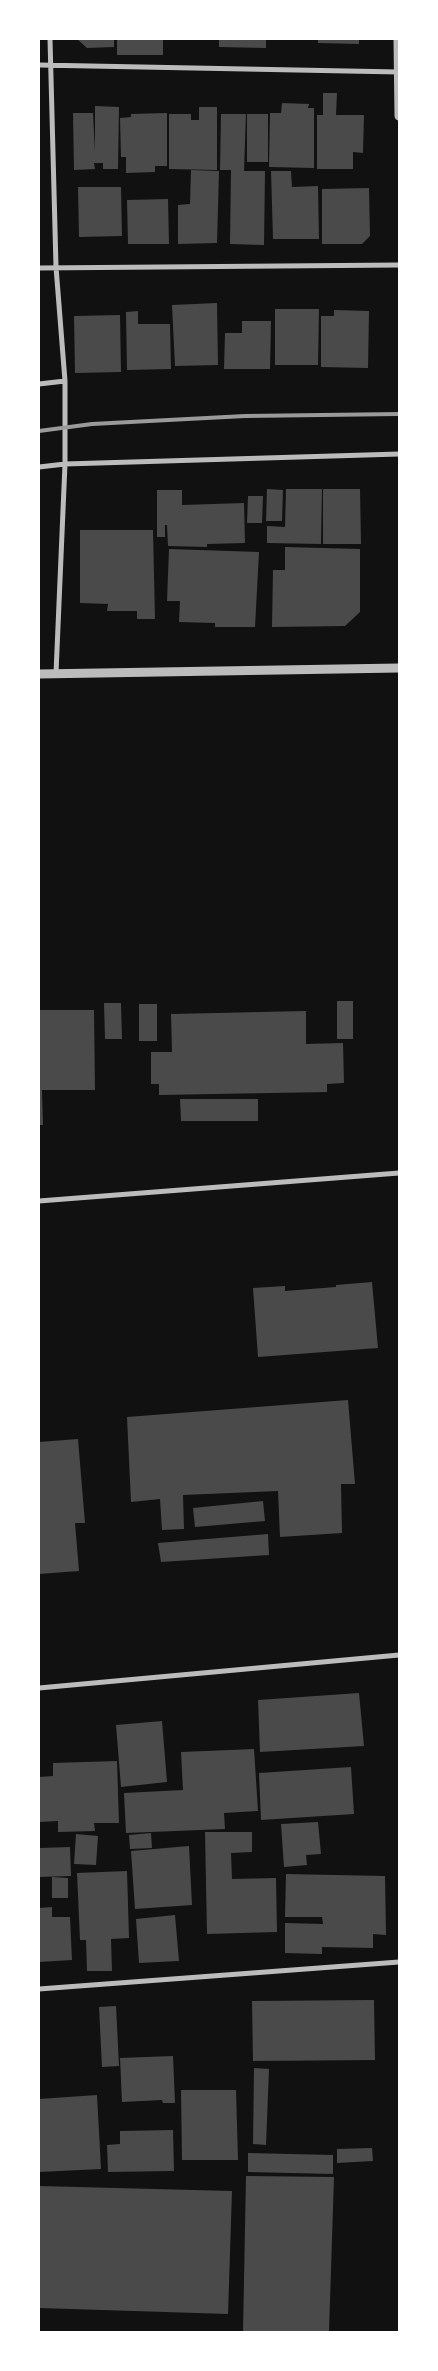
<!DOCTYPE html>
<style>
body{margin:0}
#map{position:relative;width:438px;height:2371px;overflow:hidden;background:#111;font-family:Commissioner,sans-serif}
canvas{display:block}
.frame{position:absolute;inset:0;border:40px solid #fff;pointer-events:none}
</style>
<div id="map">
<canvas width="438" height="2371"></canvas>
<div class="frame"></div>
</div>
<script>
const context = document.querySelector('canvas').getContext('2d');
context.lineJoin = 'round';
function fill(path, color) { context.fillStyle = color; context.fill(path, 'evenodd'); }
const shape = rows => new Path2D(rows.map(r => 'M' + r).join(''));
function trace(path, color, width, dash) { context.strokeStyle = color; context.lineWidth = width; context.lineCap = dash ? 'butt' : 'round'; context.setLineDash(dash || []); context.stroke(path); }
fill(shape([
 [77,39,114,39,114,47,87,48],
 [117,39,163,39,163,55,117,55],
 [219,39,266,39,266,48,219,47],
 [318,39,359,39,359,44,318,43],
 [323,93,337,93,336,115,364,115,363,153,353,152,353,169,317,169,317,115,323,115],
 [282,103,309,104,308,108,314,108,314,168,269,167,270,113,281,113],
 [95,106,119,107,118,169,103,169,103,163,94,163,95,169,74,170,73,113,93,113,95,152],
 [199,107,217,107,217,170,169,169,169,114,191,114,191,120,199,120],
 [167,113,167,166,155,166,155,172,126,173,126,157,121,157,120,118,131,117,131,114],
 [221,114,246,114,244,171,265,171,264,245,230,244,231,170,220,170],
 [247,114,268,114,268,162,247,162],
 [191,170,219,171,217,243,178,244,178,205,190,204],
 [271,171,291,171,292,187,318,186,319,239,273,239],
 [78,187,121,187,122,236,79,237],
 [369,188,370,236,362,244,322,244,322,189],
 [168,199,169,244,128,244,127,200],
 [217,303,218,365,175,366,172,305],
 [275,309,319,309,318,365,275,365],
 [334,310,369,311,368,368,321,367,321,316,334,316],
 [138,311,138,324,170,324,171,369,127,370,126,312],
 [120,315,121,372,75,373,74,316],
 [242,321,271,321,270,369,224,369,225,333,242,333],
 [267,489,283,490,282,521,266,521],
 [286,489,322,489,321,544,267,543,267,526,285,527],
 [323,489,360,489,361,544,323,544],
 [157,490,182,490,182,505,244,503,245,543,207,544,207,547,168,546,167,525,165,525,165,537,157,537],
 [248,496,263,496,262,523,247,523],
 [80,530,153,530,155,619,137,619,137,611,107,611,108,604,80,603],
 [285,547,360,549,360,612,345,626,272,627,273,570,285,570],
 [169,549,259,552,255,627,215,627,215,623,179,622,180,601,167,601],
 [337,1001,353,1001,353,1039,337,1039],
 [104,1003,121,1003,122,1039,105,1039],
 [139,1004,157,1004,157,1041,139,1041],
 [39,1010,94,1010,95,1090,42,1090,43,1125,39,1125],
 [306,1011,306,1044,343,1043,344,1083,327,1084,327,1092,159,1095,159,1084,151,1084,151,1052,172,1052,171,1014],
 [180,1099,258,1099,258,1121,181,1121],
 [372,1282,378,1348,258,1357,253,1288,285,1286,285,1291,336,1287,336,1285],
 [348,1400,355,1484,341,1484,342,1533,280,1537,278,1491,183,1495,184,1529,162,1530,160,1499,131,1502,127,1417],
 [78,1439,85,1523,75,1523,79,1571,39,1574,39,1442],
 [263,1501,265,1521,195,1527,193,1508],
 [268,1534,269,1555,161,1562,158,1543],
 [359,1693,364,1746,260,1752,258,1700],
 [162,1721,167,1782,121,1787,116,1725],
 [254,1749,258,1811,224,1813,225,1829,126,1833,124,1793,183,1790,181,1752],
 [117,1761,119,1823,94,1823,95,1831,58,1832,58,1821,39,1822,39,1777,53,1776,53,1763],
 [351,1767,354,1814,261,1820,259,1773],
 [318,1822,321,1854,306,1855,307,1865,284,1867,281,1824],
 [205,1832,252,1832,252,1852,231,1853,232,1879,276,1878,277,1932,207,1934],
 [151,1833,152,1848,130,1849,129,1835],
 [76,1834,98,1836,96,1865,74,1864],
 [189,1846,192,1905,135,1909,131,1851],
 [70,1847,71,1876,39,1877,39,1848],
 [127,1871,129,1938,111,1939,112,1971,87,1971,86,1940,80,1940,77,1873],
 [286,1874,385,1876,386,1935,373,1934,373,1948,322,1947,322,1954,285,1953,285,1923,323,1924,322,1917,285,1917],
 [52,1877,68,1878,68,1898,52,1898],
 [52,1907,52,1917,70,1917,72,1960,39,1962,39,1908],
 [175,1915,179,1961,139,1963,136,1919],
 [374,2000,375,2060,253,2061,252,2001],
 [116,2006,119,2066,102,2067,99,2007],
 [173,2056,175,2103,163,2103,162,2100,122,2102,120,2058],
 [254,2068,269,2069,266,2145,253,2144],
 [181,2090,236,2090,238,2160,182,2160],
 [97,2095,101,2169,39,2172,39,2099],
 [173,2130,174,2171,108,2172,107,2145,120,2144,120,2131],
 [372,2148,373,2161,337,2163,337,2149],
 [248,2153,333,2155,333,2174,248,2172],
 [246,2176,334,2177,329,2332,243,2332],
 [39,2186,232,2191,228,2314,39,2308]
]), '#4a4a4a');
trace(shape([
 [50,39,56,267,65,381,65,464,56,673],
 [39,65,399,72],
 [39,268,399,265],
 [39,384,65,381],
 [39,467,65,464,399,454],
 [39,1201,399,1173],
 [39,1688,399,1655],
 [39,1989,399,1962]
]), '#bcbcbc', 5);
trace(shape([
 [398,39,399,116],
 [39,674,399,668]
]), '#bcbcbc', 9);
trace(shape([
 [39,431,92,424,245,416,399,414]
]), '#9a9a9a', 4);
</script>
